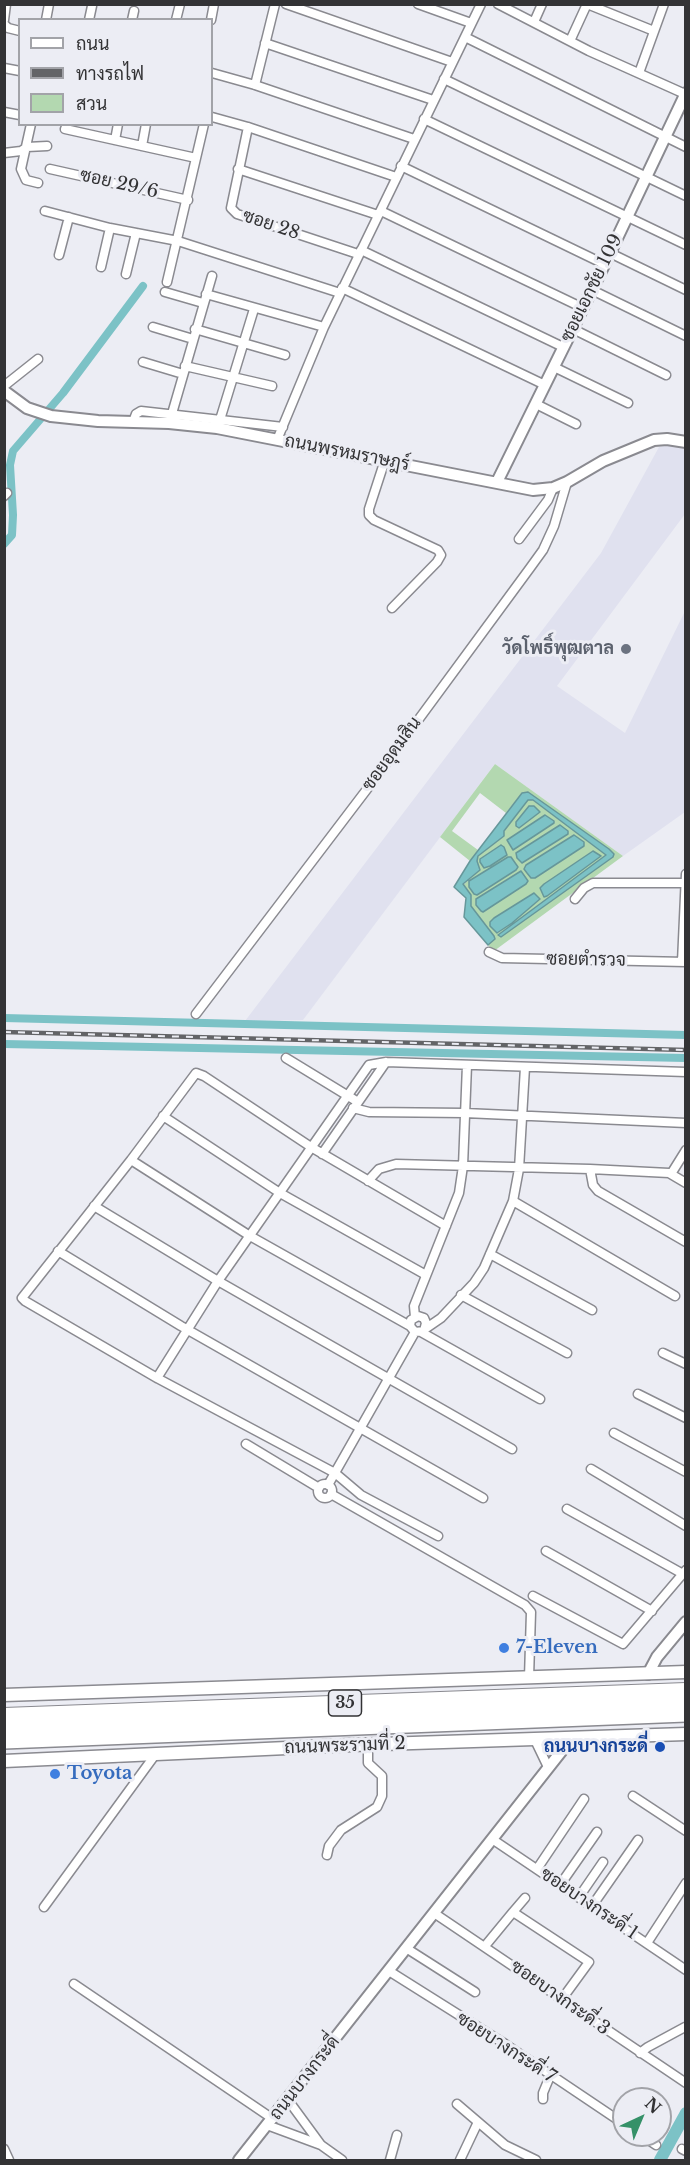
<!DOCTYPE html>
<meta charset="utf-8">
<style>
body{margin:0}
#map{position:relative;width:690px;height:2165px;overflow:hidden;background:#ecedf4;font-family:"Libre Baskerville",Sarabun,serif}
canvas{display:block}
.frame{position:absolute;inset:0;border:6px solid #333335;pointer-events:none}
.legend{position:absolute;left:18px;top:18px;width:195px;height:108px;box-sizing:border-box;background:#ecedf4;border:2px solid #a2a3a8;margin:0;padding:8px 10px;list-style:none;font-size:18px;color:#333335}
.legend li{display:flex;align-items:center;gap:12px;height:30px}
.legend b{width:30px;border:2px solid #a2a3a8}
.north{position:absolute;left:612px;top:2087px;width:60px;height:60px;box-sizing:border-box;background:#ecedf4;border:2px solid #a2a3a8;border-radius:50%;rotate:44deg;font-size:16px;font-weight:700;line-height:24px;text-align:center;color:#333335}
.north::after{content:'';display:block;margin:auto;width:21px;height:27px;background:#359168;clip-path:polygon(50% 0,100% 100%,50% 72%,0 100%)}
</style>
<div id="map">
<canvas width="690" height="2165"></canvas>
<div class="frame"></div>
<ul class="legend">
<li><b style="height:8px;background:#fff"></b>ถนน</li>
<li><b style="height:8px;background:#636467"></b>ทางรถไฟ</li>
<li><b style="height:16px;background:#b3d8b0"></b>สวน</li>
</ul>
<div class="north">N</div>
</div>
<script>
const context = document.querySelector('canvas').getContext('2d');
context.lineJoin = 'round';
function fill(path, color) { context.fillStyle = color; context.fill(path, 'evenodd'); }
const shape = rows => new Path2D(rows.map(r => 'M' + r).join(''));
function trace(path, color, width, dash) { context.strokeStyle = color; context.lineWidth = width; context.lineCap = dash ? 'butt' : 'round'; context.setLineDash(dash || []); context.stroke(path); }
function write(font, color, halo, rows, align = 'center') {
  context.font = font + ' "Libre Baskerville",Sarabun,serif'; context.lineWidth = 6; context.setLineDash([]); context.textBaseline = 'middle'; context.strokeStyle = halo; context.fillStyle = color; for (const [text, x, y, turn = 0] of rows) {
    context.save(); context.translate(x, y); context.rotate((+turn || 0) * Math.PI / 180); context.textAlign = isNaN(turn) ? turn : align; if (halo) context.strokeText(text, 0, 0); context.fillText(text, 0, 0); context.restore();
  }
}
fill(shape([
 [670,445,685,449,685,514,557,686,625,733,685,611,685,812,623,856,495,764,303,1020,245,1021,601,553,659,447]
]), '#e0e1ef');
fill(shape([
 [495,764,623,856,494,951,488,945,494,939,494,936,471,906,471,895,463,885,480,870,477,861,478,856,504,836,504,831,528,799,533,800,606,855,501,937,613,857,613,854,522,793,506,813,480,793,452,831,478,850,470,861,440,837],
 [533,893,538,901,498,933,490,922]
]), '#b3d8b0');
const water = shape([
 [528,792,609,849,614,854,613,857,501,937,498,935,606,855,533,800,528,800,504,831,504,836,478,856,477,861,480,870,463,884,471,895,471,906,494,936,495,939,488,945,464,917,466,898,454,887,470,861,522,793,528,792],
 [529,806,534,806,540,812,519,828,516,826,516,822,529,806],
 [545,815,554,821,554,823,513,850,507,840,545,815],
 [560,825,568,831,568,834,522,863,517,858,516,853,560,825],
 [574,835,584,842,584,846,535,878,531,878,527,873,524,869,526,865,574,835],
 [501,845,504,847,507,855,490,866,484,868,480,862,480,859,501,845],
 [593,851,601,856,547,896,544,897,540,888,544,884,593,851],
 [508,857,511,857,518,867,516,870,477,895,474,894,469,887,469,881,508,857],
 [521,871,528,881,526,884,483,912,481,911,476,905,476,899,521,871],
 [534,893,540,899,512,923,497,933,490,926,490,922,494,918,534,893]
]);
fill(water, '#7cc2c6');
trace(water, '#66979a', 1.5);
trace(shape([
 [4,544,12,535,13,515,10,465,13,451,63,393,143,286],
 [4,1018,686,1035],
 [4,1044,686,1058]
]), '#7cc2c6', 8);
trace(shape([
 [660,2160,686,2113]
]), '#7cc2c6', 12);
const minor = shape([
 [286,4,452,62],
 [418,4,471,23],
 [498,4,589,51,685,94],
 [587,4,654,31],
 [4,20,6,4],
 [46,20,49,4],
 [89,20,92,6],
 [132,20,134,11],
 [176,20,180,4],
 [211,20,214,4],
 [534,22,542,4],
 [4,24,8,28,20,31],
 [465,37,686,147],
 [570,41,587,4],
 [265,43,433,100],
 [4,68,20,71],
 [212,73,255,85,414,139],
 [639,73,664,4],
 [444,79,686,196],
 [255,85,275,4],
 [4,112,20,115],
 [212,117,248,127,396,177],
 [424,119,686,245],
 [31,124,21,169,26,180,38,183],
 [248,127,231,208,237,214,358,254],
 [65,129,196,158],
 [115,140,118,124],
 [142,146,146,124],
 [4,153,21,151,27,147,47,146],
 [401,166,604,264],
 [50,169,188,200],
 [238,169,378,215],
 [45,211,110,228,178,241,340,293],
 [381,211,583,308],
 [361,250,563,347],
 [610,253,686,290],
 [59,255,69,217],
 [101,267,110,228],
 [126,274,136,233],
 [167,282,204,124],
 [342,288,545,385],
 [592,290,686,336],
 [165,292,203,303],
 [206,294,324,327],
 [153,327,193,339],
 [195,329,285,355],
 [573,329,666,375],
 [143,362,183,374],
 [185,366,272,386],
 [554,367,628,403],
 [4,386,38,359],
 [536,404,576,424],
 [171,417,212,276],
 [133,422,136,414,141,411,283,427],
 [219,423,254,309],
 [277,440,324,327,481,4],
 [385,460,369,509,369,515,374,520,438,550,441,555,437,562,392,608],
 [4,496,7,493],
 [519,539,548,500,553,488],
 [575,899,584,888,593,883,685,883],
 [489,952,502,958,686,962],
 [682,962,686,874],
 [196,1014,377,776,530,568,543,550,554,526,567,482],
 [286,1058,358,1102],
 [353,1108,369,1112,465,1113,686,1123],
 [163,1116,280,1193,426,1275],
 [322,1154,386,1062],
 [131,1160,250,1236,410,1326,415,1332,424,1331,426,1323,424,1318,418,1316,411,1320,410,1326],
 [590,1169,669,1173,686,1183],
 [671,1174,686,1150],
 [368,1181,379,1169,396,1164,590,1169,593,1185,598,1191,686,1242],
 [513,1201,675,1296],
 [94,1206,218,1281,512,1449],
 [58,1251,181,1326,483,1498],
 [490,1254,592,1310],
 [461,1295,567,1353],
 [415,1317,414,1306,459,1193,463,1166,467,1065],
 [425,1329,441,1318,474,1283,484,1268,513,1201,519,1169,525,1067],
 [421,1332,540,1399],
 [663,1353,686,1364],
 [157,1378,218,1281,369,1065,386,1062,686,1072],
 [638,1394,686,1418],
 [614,1433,686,1472],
 [246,1444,319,1488],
 [591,1469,686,1526],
 '318 1491a7 7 0 1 1 14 0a7 7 0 1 1-14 0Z',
 [328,1485,415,1332],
 [331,1494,525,1605,531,1612,529,1678],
 [567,1509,683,1574],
 [438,1536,361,1495,335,1473,157,1378,25,1301,22,1298,131,1160,196,1073,204,1076,311,1147,446,1226],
 [546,1551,652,1611],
 [533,1596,623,1644,686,1570],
 [535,1740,548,1767],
 [633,1796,686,1831],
 [492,1839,686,1970],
 [327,1855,329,1846,341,1830,377,1807,382,1796,382,1776,368,1763,368,1745],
 [537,1869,584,1799],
 [560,1885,597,1832],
 [579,1897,603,1862],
 [592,1906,638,1840],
 [44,1907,155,1755],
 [513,1912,525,1898],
 [434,1913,686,2083],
 [647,1943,686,1883],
 [485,1946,513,1912,589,1962,562,1999],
 [406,1948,475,1992],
 [389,1971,505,2044,624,2124],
 [74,1984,273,2119],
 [640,2053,648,2047,685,2027],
 [543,2099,543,2093,550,2076],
 [288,2100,321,2145,342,2160],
 [457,2104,505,2145,536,2160],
 [267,2125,321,2145],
 [641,2135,656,2145],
 [4,2149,9,2160],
 [682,2149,686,2151],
 [390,2160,397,2135],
 [460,2160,478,2122]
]);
const tertiary = shape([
 [4,391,27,408,51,416,98,421,169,423,217,428,533,490,553,488,567,482,603,461,654,440,667,439,686,442],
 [497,482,610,253,686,93],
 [648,1674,657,1657,686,1622],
 [239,2160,571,1739]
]);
const secondary = shape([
 [4,1695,686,1672],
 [4,1761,352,1745,686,1734]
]);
const trunk = shape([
 [4,1715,686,1690]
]);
const motorway = shape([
 [4,1726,686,1701],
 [4,1741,686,1714]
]);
trace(minor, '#8a8a90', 11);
trace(tertiary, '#8a8a90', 14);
trace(secondary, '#8a8a90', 15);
trace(trunk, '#8a8a90', 16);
trace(motorway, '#8a8a90', 18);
trace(minor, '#fff', 8);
trace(tertiary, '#fff', 10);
trace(secondary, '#fff', 12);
trace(trunk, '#fff', 14);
trace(motorway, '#fff', 15);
const rail = shape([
 [4,1032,686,1050]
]);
trace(rail, '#636467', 4.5);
trace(rail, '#ecedf4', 2, [7]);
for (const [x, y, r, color] of [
 [626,649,6,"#6b7280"],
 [504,1648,6,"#3f7fe0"],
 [660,1747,6,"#1a4fb4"],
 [55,1774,6,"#3f7fe0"]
]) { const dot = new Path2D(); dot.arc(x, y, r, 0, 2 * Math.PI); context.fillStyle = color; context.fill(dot); trace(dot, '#ecedf4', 2); }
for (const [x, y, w] of [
 [345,1703,33]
]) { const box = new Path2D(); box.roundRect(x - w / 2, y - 13, w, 26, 4.5); context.fillStyle = '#ecedf4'; context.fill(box); trace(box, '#333335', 1.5); }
write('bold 16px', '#333335', null, [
 ["35",345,1703]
]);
write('18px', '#333335', '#ecedf4', [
 ["ซอย 29/6",119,184,13],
 ["ซอย 28",271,225,19],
 ["ซอยเอกชัย 109",592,288,-64],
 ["ถนนพรหมราษฎร์",347,453,11],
 ["ซอยอุดมสิน",392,754,-54],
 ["ซอยตำรวจ",586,960,1],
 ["ถนนพระรามที่ 2",345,1746,-2],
 ["ซอยบางกระดี่ 1",589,1904,34],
 ["ซอยบางกระดี่ 3",560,1998,35],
 ["ซอยบางกระดี่ 7",506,2048,33],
 ["ถนนบางกระดี่",305,2078,-52]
]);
write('bold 18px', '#5b616d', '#ecedf4', [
 ["วัดโพธิ์พุฒตาล",614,649]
], 'right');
write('bold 18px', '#366cbe', '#ecedf4', [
 ["7-Eleven",516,1648],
 ["Toyota",67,1774]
], 'left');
write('bold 18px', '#164399', '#ecedf4', [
 ["ถนนบางกระดี่",648,1747]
], 'right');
</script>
